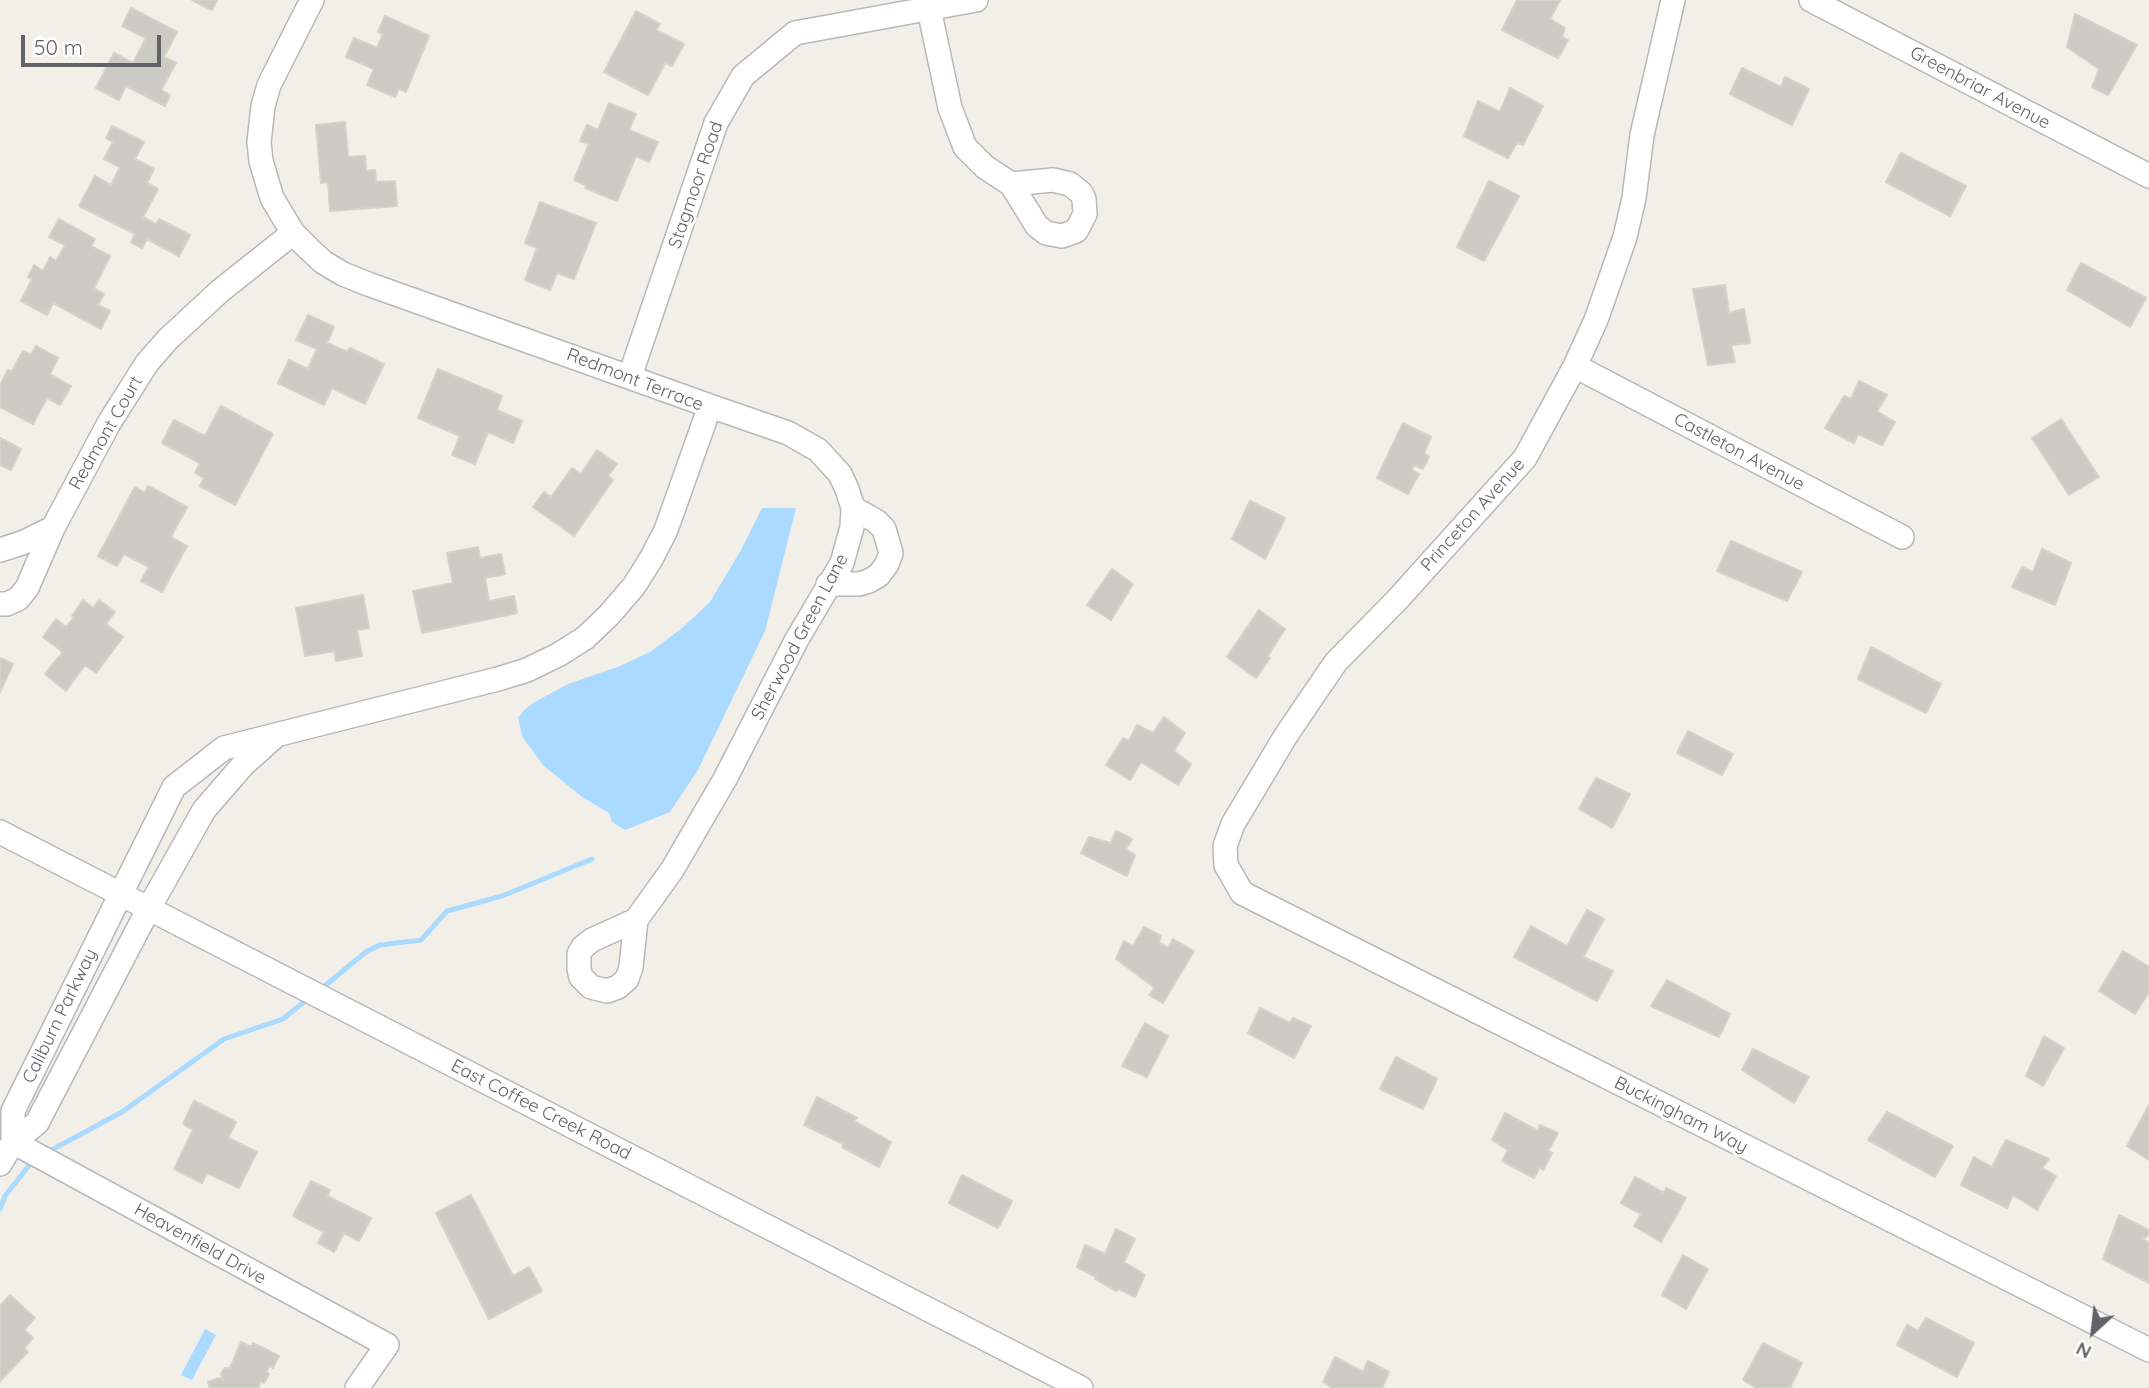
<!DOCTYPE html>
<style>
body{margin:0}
#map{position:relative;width:2149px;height:1388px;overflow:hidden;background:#f1efe8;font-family:Quicksand,sans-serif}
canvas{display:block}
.north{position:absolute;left:2058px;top:1297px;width:70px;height:70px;-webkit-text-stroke:5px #fff;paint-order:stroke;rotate:207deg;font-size:19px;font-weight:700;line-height:28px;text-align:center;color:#5f6368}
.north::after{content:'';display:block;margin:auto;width:24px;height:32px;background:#5f6368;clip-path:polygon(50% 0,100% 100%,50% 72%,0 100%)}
.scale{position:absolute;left:21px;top:35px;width:140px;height:32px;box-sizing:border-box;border:4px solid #5f6368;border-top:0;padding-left:9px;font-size:21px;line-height:24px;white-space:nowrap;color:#5f6368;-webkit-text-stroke:5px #fff;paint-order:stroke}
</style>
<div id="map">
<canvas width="2149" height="1388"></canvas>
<div class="north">N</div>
<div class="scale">50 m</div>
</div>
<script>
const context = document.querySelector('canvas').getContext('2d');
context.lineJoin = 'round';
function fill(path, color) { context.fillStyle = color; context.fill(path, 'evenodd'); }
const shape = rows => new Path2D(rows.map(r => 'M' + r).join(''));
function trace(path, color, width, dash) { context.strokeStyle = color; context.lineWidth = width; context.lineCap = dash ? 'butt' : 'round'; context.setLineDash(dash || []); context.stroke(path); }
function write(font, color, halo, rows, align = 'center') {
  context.font = font + ' Quicksand,sans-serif'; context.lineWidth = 6; context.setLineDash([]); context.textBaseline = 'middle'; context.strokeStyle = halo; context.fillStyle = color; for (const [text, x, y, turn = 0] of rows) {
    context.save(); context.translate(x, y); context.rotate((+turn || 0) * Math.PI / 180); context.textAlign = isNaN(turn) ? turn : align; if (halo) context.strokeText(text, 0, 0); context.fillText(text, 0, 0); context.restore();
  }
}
fill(shape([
 [762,508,796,508,765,631,698,770,670,812,625,830,612,822,609,813,582,797,543,765,523,738,518,718,524,710,533,703,568,684,620,666,650,652,681,629,710,602,741,550],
 [205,1329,216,1335,192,1380,181,1375]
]), '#aadaff');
trace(shape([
 [321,989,367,951,380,945,421,940,447,911,502,896,592,859],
 [46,1153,122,1112,224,1039,283,1019,310,997],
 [0,1209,5,1196,34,1159]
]), '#aadaff', 5);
const building = shape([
 [192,0,217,0,212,10,192,0],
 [1517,0,1560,0,1550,19,1565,28,1562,37,1568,40,1558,58,1502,30,1517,0],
 [131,8,177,32,164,57,176,63,161,90,170,95,165,106,126,86,119,100,96,88,114,53,133,63,146,38,122,26,131,8],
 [636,11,660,24,656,30,684,44,672,66,665,63,648,95,604,72,636,11],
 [2075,14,2137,45,2108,95,2092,87,2099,69,2067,47,2075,14],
 [385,16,429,36,406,92,399,89,395,97,367,85,374,69,346,57,354,38,377,48,383,34,378,32,385,16],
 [1742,68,1781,87,1785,77,1809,89,1792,125,1730,94,1742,68],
 [1510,88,1543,106,1523,145,1517,143,1508,158,1464,136,1478,101,1500,112,1510,88],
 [609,103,636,114,629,130,658,142,649,162,636,156,617,201,585,188,586,185,574,180,589,144,580,141,587,125,598,130,609,103],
 [345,122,348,157,365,156,366,171,375,170,376,182,395,181,397,206,330,211,328,182,321,183,316,125,345,122],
 [112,126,144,142,135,159,154,169,147,183,158,189,143,217,156,224,159,219,190,235,179,256,147,239,142,248,131,242,135,234,79,206,95,176,111,185,120,167,104,159,113,142,106,138,112,126],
 [1901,153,1966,186,1950,216,1886,182,1901,153],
 [1489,181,1519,196,1484,261,1457,247,1489,181],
 [540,202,596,223,574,279,557,273,550,290,525,280,537,248,525,243,540,202],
 [59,219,95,239,91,246,110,256,94,288,104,294,98,305,110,311,101,329,53,303,47,315,21,301,32,279,28,277,34,265,43,271,50,257,56,261,65,245,49,237,59,219],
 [2081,263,2146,298,2130,327,2067,290,2081,263],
 [1725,285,1729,313,1744,309,1750,343,1731,345,1735,362,1708,365,1693,289,1725,285],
 [308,315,334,327,327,343,347,352,350,348,384,364,365,404,332,388,324,405,278,383,289,360,308,369,317,349,296,340,308,315],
 [36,346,58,358,50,374,71,386,60,405,47,398,33,424,0,407,0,385,8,370,12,371,23,351,31,355,36,346],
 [438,369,502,396,497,410,522,421,513,443,488,432,475,464,452,455,460,436,418,418,438,369],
 [1859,381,1887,395,1877,411,1895,422,1882,445,1858,434,1854,443,1825,428,1844,396,1851,399,1859,381],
 [221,406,273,434,235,505,200,486,204,478,195,473,200,463,162,443,174,420,205,436,221,406],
 [2061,419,2099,477,2069,495,2032,438,2061,419],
 [1403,423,1431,437,1424,453,1429,457,1423,469,1414,465,1412,470,1419,474,1408,494,1377,478,1403,423],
 [0,438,21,449,11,470,0,465,0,438],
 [597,450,617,464,608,476,613,480,574,536,533,507,544,492,551,497,572,468,581,474,597,450],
 [148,486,187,507,171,537,187,546,162,592,141,581,149,567,124,554,117,566,98,556,135,487,145,493,148,486],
 [1250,501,1285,518,1265,559,1232,539,1250,501],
 [1731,541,1802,572,1787,601,1717,571,1731,541],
 [478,547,480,558,501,554,505,574,485,578,489,601,514,596,517,613,422,633,413,591,453,583,447,553,478,547],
 [2042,549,2071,563,2055,605,2012,587,2022,567,2033,572,2042,549],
 [1112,569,1133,584,1111,620,1087,605,1112,569],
 [363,595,369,628,357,630,362,656,336,661,334,651,305,656,296,608,363,595],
 [83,600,93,608,99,600,115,612,106,624,123,637,96,673,85,665,66,691,45,674,63,652,43,637,56,619,66,627,74,617,72,616,83,600],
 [1259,610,1285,629,1267,657,1270,658,1256,678,1227,657,1259,610],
 [1871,647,1941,684,1926,713,1858,679,1871,647],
 [0,658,13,664,0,692,0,658],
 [1164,717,1185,733,1174,751,1191,764,1178,785,1141,762,1130,780,1106,765,1123,738,1129,741,1137,725,1153,733,1164,717],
 [1688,731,1733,754,1722,775,1677,753,1688,731],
 [1596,778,1630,794,1612,828,1579,809,1596,778],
 [1116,831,1132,839,1126,849,1135,855,1127,876,1081,853,1089,837,1111,843,1116,831],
 [1587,910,1604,919,1583,957,1613,971,1597,1001,1514,957,1531,926,1567,946,1587,910],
 [1144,927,1161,936,1159,942,1168,948,1173,939,1194,951,1163,1003,1149,995,1155,988,1116,959,1124,941,1133,946,1144,927],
 [2123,951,2149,967,2149,992,2135,1014,2099,991,2123,951],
 [1667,980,1730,1014,1719,1037,1651,1006,1667,980],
 [1260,1008,1290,1023,1293,1018,1311,1026,1294,1058,1248,1033,1260,1008],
 [1145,1023,1168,1036,1147,1077,1122,1066,1145,1023],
 [2044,1036,2064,1048,2043,1086,2026,1076,2044,1036],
 [1753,1049,1809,1077,1794,1103,1742,1070,1753,1049],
 [1396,1057,1437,1079,1423,1109,1380,1089,1396,1057],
 [817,1097,857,1118,854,1121,891,1142,879,1167,842,1147,843,1144,804,1125,817,1097],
 [194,1101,236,1122,228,1138,257,1152,239,1188,207,1173,202,1183,174,1169,193,1130,183,1124,194,1101],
 [2149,1105,2149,1160,2127,1146,2149,1105],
 [1887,1112,1953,1146,1935,1177,1868,1140,1887,1112],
 [1505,1113,1538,1131,1540,1125,1558,1133,1548,1151,1552,1153,1543,1170,1540,1167,1534,1178,1502,1161,1508,1150,1492,1140,1505,1113],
 [2006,1140,2049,1159,2042,1168,2056,1176,2037,1210,2013,1195,2007,1208,1961,1185,1974,1157,1992,1167,2006,1140],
 [962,1175,1012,1201,998,1228,949,1203,962,1175],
 [1635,1177,1664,1193,1666,1188,1686,1198,1661,1242,1634,1226,1641,1214,1621,1203,1635,1177],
 [311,1181,330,1190,327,1196,371,1218,359,1241,344,1233,334,1252,318,1243,324,1232,293,1216,311,1181],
 [471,1195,513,1276,529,1267,542,1291,489,1319,436,1213,471,1195],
 [2119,1215,2149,1230,2149,1234,2143,1239,2149,1243,2149,1283,2103,1259,2119,1215],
 [1116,1229,1135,1239,1124,1262,1145,1275,1135,1297,1119,1289,1116,1291,1095,1279,1096,1277,1077,1267,1085,1245,1105,1254,1116,1229],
 [1683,1255,1708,1269,1686,1309,1662,1295,1683,1255],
 [10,1295,35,1318,24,1330,33,1338,24,1348,28,1352,0,1381,0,1306,10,1295],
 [1926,1318,1974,1343,1957,1377,1897,1345,1907,1325,1918,1331,1926,1318],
 [241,1342,251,1347,253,1343,279,1356,273,1368,270,1366,266,1372,269,1374,264,1383,261,1381,258,1388,210,1388,208,1382,219,1378,223,1380,221,1374,225,1368,230,1368,241,1342],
 [1763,1343,1802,1363,1790,1388,1757,1388,1743,1380,1763,1343],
 [1335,1357,1363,1372,1368,1361,1389,1372,1382,1388,1333,1388,1323,1382,1335,1357]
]);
fill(building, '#cccac5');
trace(building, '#d6d1c6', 2);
const minor = shape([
 [1673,0,1642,135,1634,198,1625,237,1596,320,1575,366,1525,458,1397,600,1336,662,1312,697,1285,737,1233,824,1225,846,1226,865,1242,893,1250,897,2149,1350],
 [1811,0,2149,176],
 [929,9,950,108,965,147,985,167,1011,184,1037,226,1046,233,1062,236,1076,231,1080,224,1085,214,1084,199,1081,193,1070,184,1053,180,1011,184],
 [1575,366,1902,537],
 [630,376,716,123,743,76,795,33,976,0],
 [0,550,22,543,53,528],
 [828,584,859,584,869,581,879,575,887,564,891,553,884,529,876,521,853,508],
 [0,604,7,604,18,599,27,588,53,528,109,423,147,363,168,339,220,291,293,233],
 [0,832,1081,1388],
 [636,920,631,967,627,979,618,987,607,991,591,987,581,977,579,969,579,954,583,947,592,940,636,920,672,870,725,779,796,641,842,563,852,527,853,508,847,489,840,474,818,450,788,433,710,406],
 [13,1142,13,1111,174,787,224,748,498,679,527,670,558,655,585,638,609,615,634,586,651,559,666,530,710,406,368,284,343,274,323,262,309,249,293,233,272,198,261,161,259,142,263,106,269,85,312,0],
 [13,1142,387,1345,357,1388],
 [0,1164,13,1142,37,1123,149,908,204,810,243,765,273,738]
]);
trace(minor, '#b5b8bc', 26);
trace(minor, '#fff', 23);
write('18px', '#5f6368', '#fff', [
 ["Greenbriar Avenue",1980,88,28],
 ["Stagmoor Road",696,185,-71],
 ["Redmont Terrace",635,380,21],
 ["Redmont Court",106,433,-60],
 ["Castleton Avenue",1739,452,28],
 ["Princeton Avenue",1473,515,-48],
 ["Sherwood Green Lane",800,637,-62],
 ["Caliburn Parkway",60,1016,-64],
 ["East Coffee Creek Road",541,1110,27],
 ["Buckingham Way",1681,1115,27],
 ["Heavenfield Drive",200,1244,29]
]);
</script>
